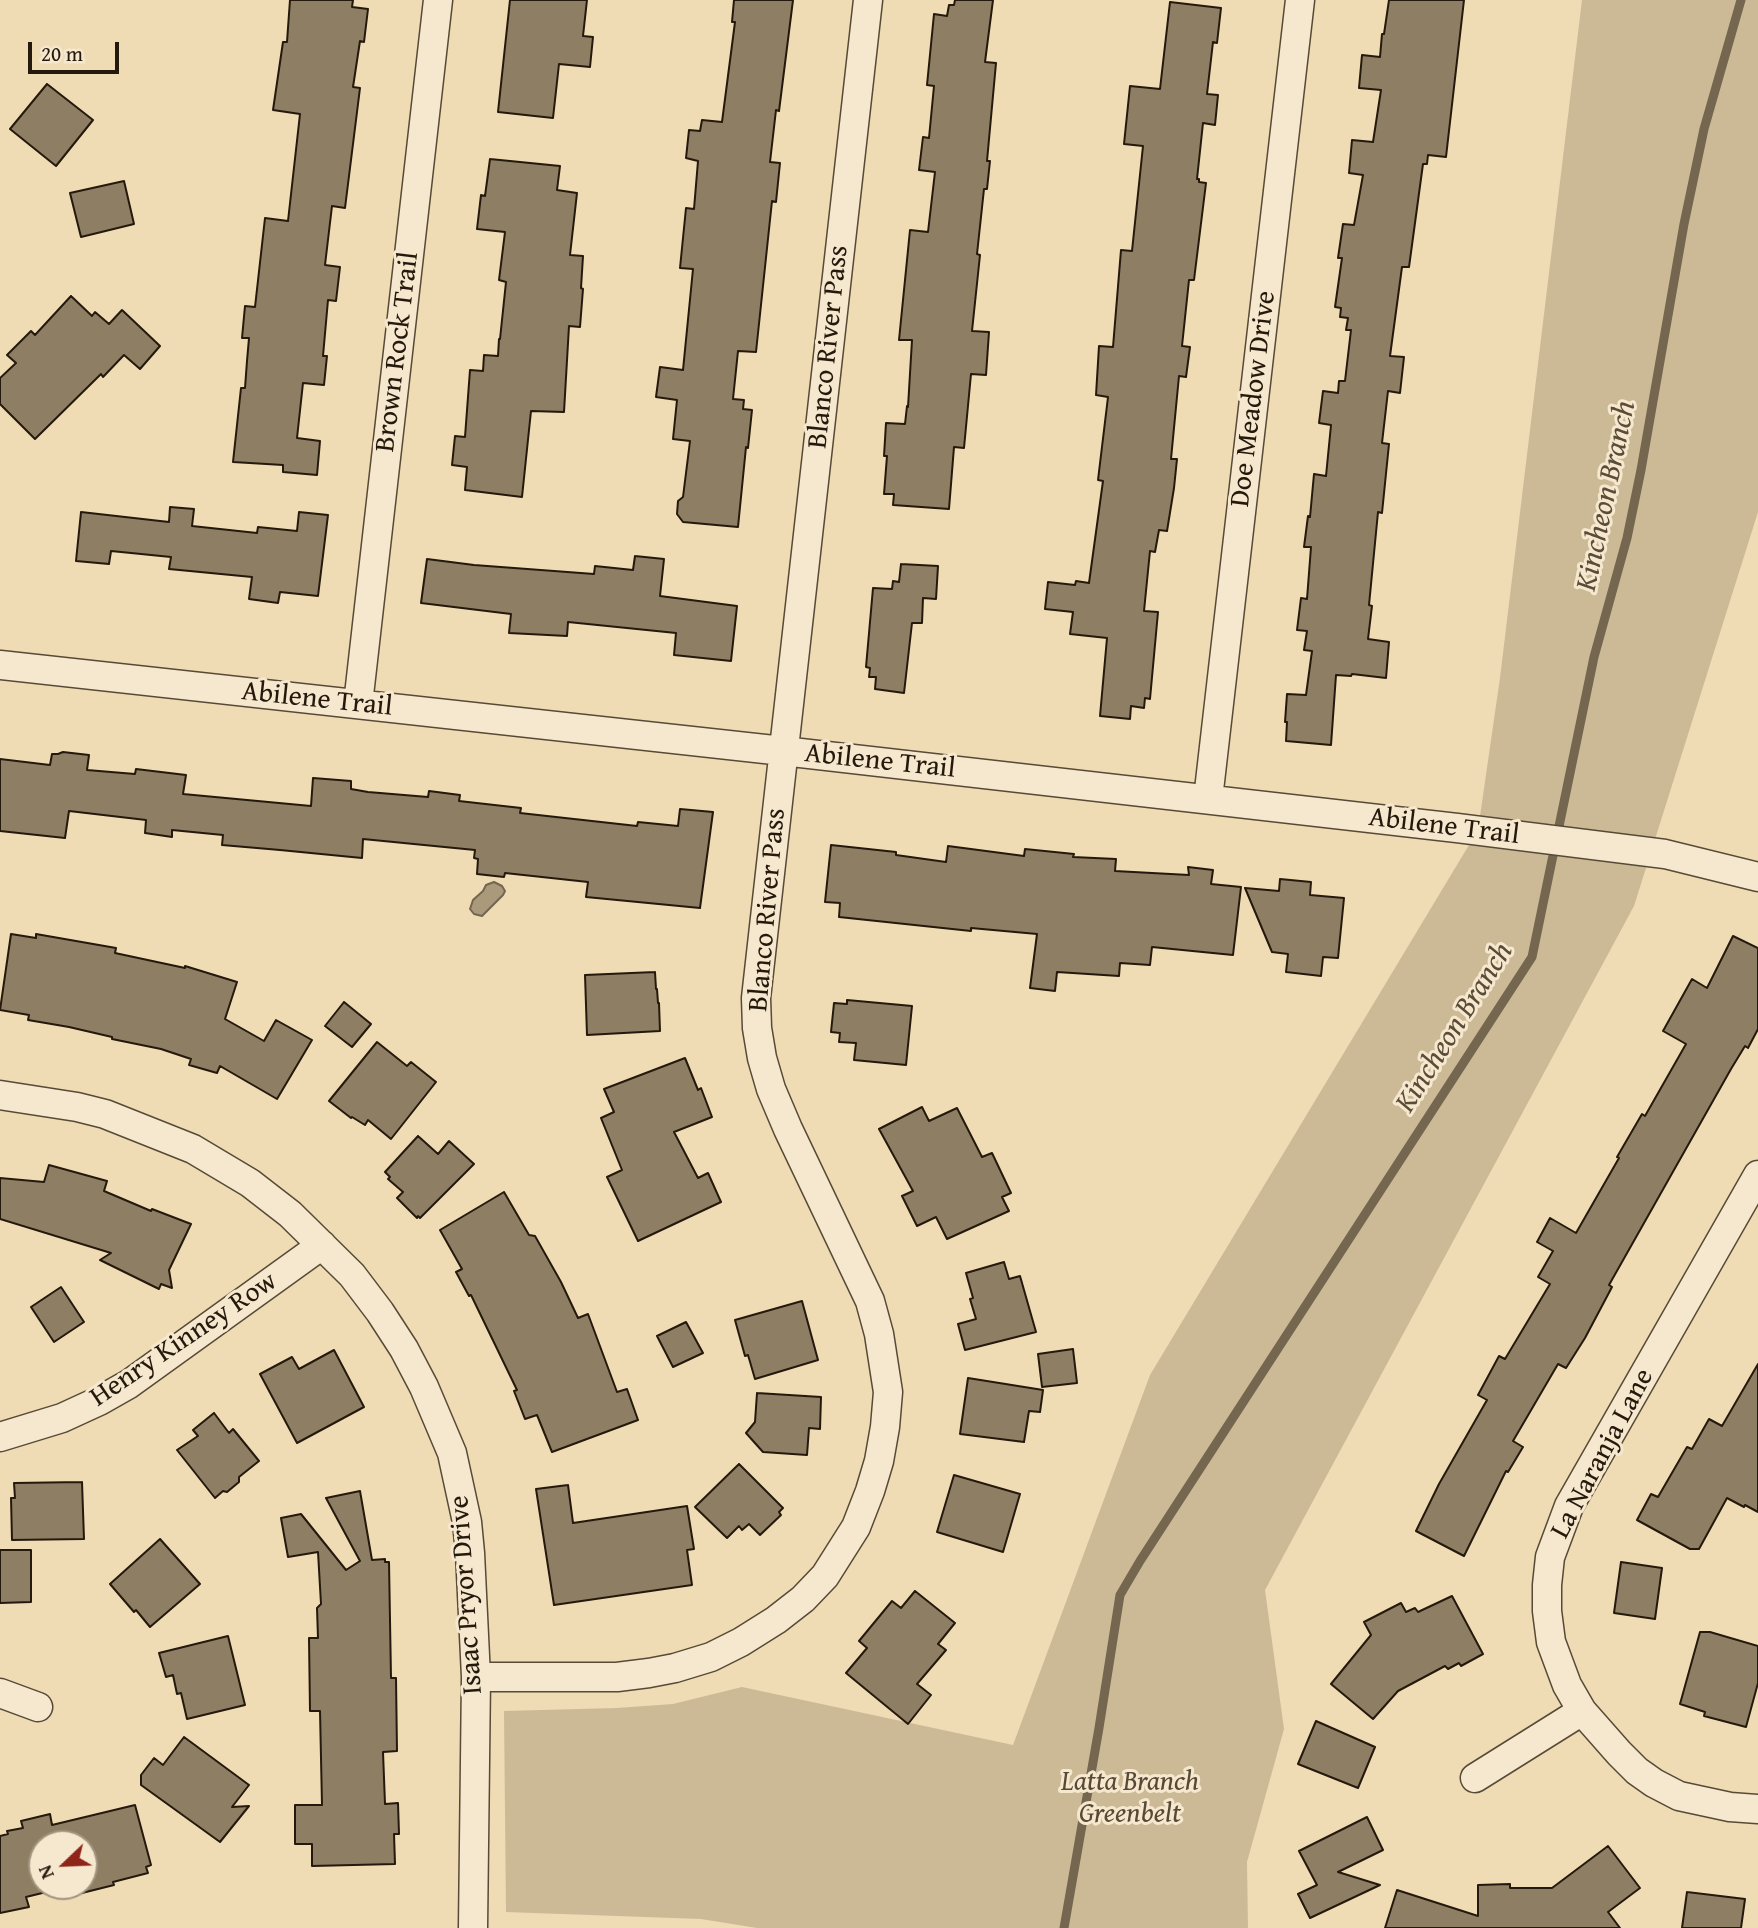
<!DOCTYPE html>
<style>
body{margin:0}
#map{position:relative;width:1758px;height:1928px;overflow:hidden;background:#efdbb4;font-family:"Gentium Book Plus",serif}
canvas{display:block}
.north{position:absolute;left:28px;top:1830px;width:70px;height:70px;box-sizing:border-box;background:#f5e8ce;border:2px solid #a19580;border-radius:50%;rotate:247deg;font-size:19px;font-weight:700;line-height:28px;text-align:center;color:#24190c}
.north::after{content:'';display:block;margin:auto;width:24px;height:32px;background:#8f2418;clip-path:polygon(50% 0,100% 100%,50% 72%,0 100%)}
.scale{position:absolute;left:28px;top:42px;width:91px;height:32px;box-sizing:border-box;border:4px solid #24190c;border-top:0;padding-left:9px;font-size:21px;line-height:24px;white-space:nowrap;color:#24190c;-webkit-text-stroke:5px #f5e8ce;paint-order:stroke}
</style>
<div id="map">
<canvas width="1758" height="1928"></canvas>
<div class="north">N</div>
<div class="scale">20 m</div>
</div>
<script>
const context = document.querySelector('canvas').getContext('2d');
context.lineJoin = 'round';
function fill(path, color) { context.fillStyle = color; context.fill(path, 'evenodd'); }
const shape = rows => new Path2D(rows.map(r => 'M' + r).join(''));
function trace(path, color, width, dash) { context.strokeStyle = color; context.lineWidth = width; context.lineCap = dash ? 'butt' : 'round'; context.setLineDash(dash || []); context.stroke(path); }
function write(font, color, halo, rows, align = 'center') {
  context.font = font + ' "Gentium Book Plus",serif'; context.lineWidth = 6; context.setLineDash([]); context.textBaseline = 'middle'; context.strokeStyle = halo; context.fillStyle = color; for (const [text, x, y, turn = 0] of rows) {
    context.save(); context.translate(x, y); context.rotate((+turn || 0) * Math.PI / 180); context.textAlign = isNaN(turn) ? turn : align; if (halo) context.strokeText(text, 0, 0); context.fillText(text, 0, 0); context.restore();
  }
}
fill(shape([
 [1582,0,1758,0,1758,512,1634,906,1265,1590,1284,1729,1247,1862,1248,1928,757,1928,701,1919,506,1912,504,1711,617,1708,673,1704,742,1687,1013,1745,1150,1375,1478,830,1500,678]
]), '#ccba97');
const water = shape([
 [494,882,502,886,505,891,503,895,482,916,474,914,470,909,473,900,483,891,486,885,494,882]
]);
fill(water, '#aa997b');
trace(water, '#74664f', 2);
trace(shape([
 [1064,1928,1099,1728,1120,1595,1140,1561,1532,957,1594,657,1627,538,1641,470,1684,224,1704,129,1741,0]
]), '#74664f', 9);
const building = shape([
 [290,0,353,0,352,7,368,9,364,42,360,41,353,87,360,88,345,208,332,206,325,265,340,267,336,301,328,300,323,356,327,356,324,385,303,383,297,438,320,441,317,475,283,472,283,465,233,462,241,388,245,388,247,361,249,338,242,338,245,306,255,307,265,218,288,221,300,114,273,110,283,42,287,42,290,0],
 [510,0,587,0,583,36,593,37,590,67,559,64,553,118,498,112,510,0],
 [734,0,793,0,779,111,776,110,770,162,780,163,776,202,772,201,756,352,738,351,733,399,744,400,743,409,752,410,748,448,746,447,738,527,683,522,677,514,678,501,683,497,690,441,673,439,677,400,656,397,660,367,683,370,693,269,680,268,686,208,694,209,698,161,686,158,689,130,700,131,702,120,722,122,735,22,732,22,734,0],
 [955,0,993,0,985,62,996,63,987,161,990,161,987,189,984,189,977,254,980,255,972,331,989,332,986,375,971,374,964,448,954,447,949,509,893,505,894,494,884,494,887,456,884,456,886,423,905,424,907,406,908,407,912,340,899,340,910,230,928,232,935,172,919,170,923,137,929,138,934,86,927,85,934,14,947,16,949,5,954,5,955,0],
 [1389,0,1464,0,1446,157,1428,155,1427,164,1423,164,1409,267,1402,267,1390,356,1404,357,1400,393,1388,391,1382,443,1389,444,1382,513,1378,512,1369,605,1372,606,1368,639,1389,642,1386,678,1352,674,1351,676,1336,675,1331,745,1286,741,1287,722,1285,722,1287,694,1306,695,1312,651,1304,650,1307,631,1297,630,1301,598,1307,599,1311,547,1304,547,1308,516,1310,517,1314,474,1326,476,1331,425,1319,423,1323,391,1338,393,1339,381,1345,381,1351,330,1346,330,1348,318,1340,317,1341,308,1335,307,1342,258,1338,258,1343,224,1354,225,1363,175,1349,173,1352,140,1373,142,1381,90,1359,88,1362,55,1380,57,1382,34,1384,34,1389,0],
 [1170,2,1221,8,1217,43,1213,42,1207,94,1218,95,1215,125,1203,123,1197,179,1199,179,1199,182,1206,183,1194,280,1189,280,1182,346,1190,347,1186,377,1179,376,1171,459,1177,459,1174,488,1167,531,1159,530,1155,552,1150,551,1144,611,1158,612,1150,699,1145,698,1144,708,1131,706,1130,719,1100,716,1107,638,1070,634,1073,612,1045,609,1048,582,1075,585,1076,581,1089,583,1103,481,1098,480,1108,397,1096,395,1099,346,1113,347,1121,250,1132,251,1143,146,1124,144,1130,86,1160,89,1170,2],
 [47,84,93,120,56,166,10,129,47,84],
 [490,159,560,166,557,190,577,193,570,255,583,256,581,288,583,289,580,327,569,326,564,412,531,411,522,497,465,490,467,467,452,465,455,436,465,437,470,370,483,371,484,355,498,356,499,339,500,339,506,282,499,280,505,232,477,229,481,195,485,196,490,159],
 [124,181,134,224,81,237,70,193,124,181],
 [71,296,92,316,95,312,109,324,122,310,160,346,140,369,124,355,103,377,101,374,35,439,0,404,0,378,16,363,7,355,31,331,35,335,71,296],
 [170,507,194,509,192,526,257,533,258,527,297,531,299,512,328,515,318,596,280,592,278,603,249,599,252,577,169,569,171,557,111,551,109,564,76,561,81,512,169,522,170,507],
 [635,556,664,559,660,596,737,606,731,661,674,655,676,633,568,622,567,636,509,633,511,614,421,603,427,559,474,565,594,574,595,566,633,570,635,556],
 [901,564,938,566,936,599,923,598,922,623,912,623,904,693,875,689,876,677,869,677,870,668,866,667,873,588,892,589,893,581,899,582,901,564],
 [63,752,89,755,87,770,135,774,136,769,186,775,183,794,311,806,313,778,351,781,351,789,368,792,428,797,429,791,460,795,459,801,521,808,520,813,637,826,638,822,678,826,680,809,713,812,700,908,586,897,588,882,505,873,504,877,477,874,478,859,474,858,475,850,363,839,362,858,280,850,222,845,223,835,172,830,172,837,145,833,146,820,69,811,65,838,0,831,0,759,50,765,52,754,58,754,63,752],
 [831,845,896,852,896,855,946,862,948,846,1024,856,1025,849,1074,854,1073,857,1116,859,1115,871,1189,875,1188,867,1213,870,1211,884,1241,887,1233,955,1152,947,1150,965,1120,963,1119,976,1057,972,1055,991,1030,988,1037,934,971,928,971,931,839,917,840,903,825,902,831,845],
 [1280,879,1311,882,1310,895,1344,898,1338,958,1323,957,1321,976,1286,972,1288,954,1272,952,1245,888,1279,891,1280,879],
 [11,934,36,938,36,934,116,948,115,953,185,968,185,966,237,982,225,1019,264,1041,276,1020,312,1040,277,1099,220,1066,217,1073,189,1065,191,1059,161,1049,112,1039,112,1037,69,1027,28,1020,29,1015,0,1010,11,934],
 [1733,936,1758,948,1758,1029,1748,1048,1745,1046,1731,1069,1609,1285,1612,1287,1585,1338,1566,1368,1558,1364,1513,1441,1523,1447,1508,1472,1506,1471,1464,1556,1416,1531,1439,1484,1487,1400,1478,1395,1499,1356,1505,1359,1550,1284,1538,1277,1553,1251,1537,1242,1550,1218,1576,1233,1619,1158,1617,1157,1642,1114,1645,1116,1686,1044,1663,1031,1692,979,1707,988,1733,936],
 [655,972,656,989,657,989,658,1003,659,1003,660,1031,587,1035,585,975,655,972],
 [847,1000,912,1006,906,1065,854,1060,856,1043,839,1042,840,1033,831,1032,834,1003,847,1004,847,1000],
 [344,1002,371,1024,352,1047,325,1026,344,1002],
 [377,1042,407,1066,411,1062,436,1082,391,1139,368,1120,365,1125,352,1117,351,1118,329,1101,377,1042],
 [685,1058,698,1090,701,1088,712,1117,674,1132,698,1178,708,1173,721,1202,638,1241,607,1177,622,1170,601,1118,614,1112,604,1089,685,1058],
 [922,1107,929,1121,957,1108,982,1157,992,1153,1011,1193,1002,1197,1009,1211,947,1239,936,1217,917,1226,902,1196,913,1191,879,1129,922,1107],
 [418,1136,438,1154,449,1141,474,1164,420,1218,418,1216,417,1218,397,1198,403,1192,388,1179,390,1177,385,1172,418,1136],
 [49,1165,107,1181,104,1191,151,1211,152,1209,191,1224,169,1270,172,1288,161,1284,159,1289,100,1260,111,1253,0,1219,0,1178,44,1182,49,1165],
 [504,1192,529,1235,535,1236,561,1282,578,1318,588,1314,617,1392,627,1389,638,1420,552,1452,537,1415,525,1419,514,1391,517,1390,471,1295,469,1296,456,1272,462,1269,440,1230,504,1192],
 [1004,1262,1009,1279,1020,1276,1036,1332,965,1350,958,1324,976,1319,970,1299,973,1298,966,1273,1004,1262],
 [61,1287,84,1322,54,1342,31,1307,61,1287],
 [802,1301,818,1360,755,1379,748,1355,745,1356,735,1320,802,1301],
 [686,1322,703,1353,673,1367,657,1336,686,1322],
 [1073,1349,1077,1383,1042,1387,1038,1354,1073,1349],
 [334,1350,364,1407,297,1443,260,1374,292,1357,299,1369,334,1350],
 [1758,1364,1758,1512,1745,1505,1744,1507,1727,1498,1699,1549,1690,1549,1637,1520,1651,1494,1658,1497,1687,1447,1692,1449,1709,1419,1722,1426,1758,1364],
 [968,1378,1043,1390,1040,1412,1029,1411,1024,1442,960,1434,968,1378],
 [757,1393,821,1397,820,1429,809,1428,807,1455,763,1452,746,1433,755,1422,757,1393],
 [214,1413,229,1433,233,1429,259,1461,239,1477,239,1482,227,1492,223,1491,215,1498,177,1450,198,1436,193,1430,214,1413],
 [739,1464,783,1508,779,1512,781,1515,760,1535,749,1524,742,1530,739,1526,727,1538,695,1507,739,1464],
 [954,1475,1020,1494,1003,1552,937,1532,954,1475],
 [82,1482,84,1539,12,1540,11,1498,15,1498,14,1483,82,1482],
 [568,1485,573,1523,687,1506,694,1549,687,1550,692,1585,554,1605,536,1489,568,1485],
 [360,1491,372,1560,385,1559,385,1562,389,1562,391,1678,396,1678,397,1751,383,1752,385,1804,398,1803,399,1834,394,1834,395,1864,312,1866,312,1844,295,1844,295,1805,322,1805,320,1711,310,1711,309,1638,318,1638,317,1608,321,1604,318,1552,288,1557,281,1518,301,1514,346,1570,360,1561,326,1498,360,1491],
 [160,1539,200,1584,150,1627,136,1610,134,1612,110,1584,160,1539],
 [0,1550,31,1550,31,1602,0,1603,0,1550],
 [1621,1562,1662,1568,1655,1619,1614,1613,1621,1562],
 [915,1591,955,1623,938,1644,946,1650,917,1684,931,1695,908,1724,846,1673,867,1648,859,1641,892,1601,901,1608,915,1591],
 [1452,1596,1483,1654,1461,1666,1459,1663,1448,1669,1445,1666,1398,1691,1373,1719,1331,1684,1371,1635,1364,1622,1401,1603,1406,1612,1415,1608,1418,1612,1452,1596],
 [1700,1632,1710,1632,1758,1646,1758,1683,1746,1727,1704,1716,1705,1712,1680,1704,1700,1632],
 [228,1636,245,1705,187,1719,181,1693,177,1694,173,1675,166,1677,159,1653,228,1636],
 [1316,1721,1375,1747,1358,1788,1298,1764,1316,1721],
 [184,1737,249,1785,232,1807,249,1806,220,1842,141,1785,141,1775,154,1758,163,1765,184,1737],
 [135,1805,151,1865,146,1867,148,1873,113,1882,114,1885,82,1893,80,1886,84,1886,84,1844,42,1844,42,1886,71,1886,26,1897,29,1907,0,1913,0,1836,8,1834,7,1831,23,1828,21,1821,50,1814,52,1825,135,1805],
 [1367,1817,1383,1850,1338,1872,1380,1885,1310,1918,1298,1894,1317,1885,1299,1851,1367,1817],
 [1608,1846,1640,1888,1608,1912,1620,1928,1385,1928,1397,1890,1478,1916,1478,1885,1510,1884,1510,1888,1552,1888,1608,1846],
 [1687,1892,1745,1899,1741,1928,1682,1928,1687,1892]
]);
fill(building, '#8e7e63');
trace(building, '#24190c', 2);
const street = shape([
 [0,665,783,751,1457,828,1665,854,1758,877],
 [358,704,438,0],
 [1208,799,1300,0],
 [0,1095,77,1107,105,1114,193,1149,250,1183,290,1214,352,1275,380,1312,404,1349,424,1387,452,1453,467,1522,470,1553,476,1677,473,1928],
 [1758,1175,1569,1506,1550,1557,1547,1585,1547,1611,1551,1642,1567,1685,1582,1711,1619,1753,1637,1771,1654,1783,1679,1796,1730,1807,1758,1809],
 [0,1437,62,1418,99,1401,129,1384,322,1245],
 [476,1677,617,1677,649,1673,675,1668,711,1657,741,1642,776,1620,803,1599,825,1576,856,1527,870,1491,879,1461,885,1427,888,1392,879,1334,870,1301,788,1129,771,1089,762,1058,757,1028,756,998,868,0],
 [0,1693,38,1707],
 [1475,1778,1582,1711]
]);
trace(street, '#574a36', 31);
trace(street, '#f5e8ce', 28);
write('28px', '#24190c', '#f5e8ce', [
 ["Blanco River Pass",829,347,-84],
 ["Brown Rock Trail",398,352,-83],
 ["Doe Meadow Drive",1254,399,-83],
 ["Abilene Trail",317,700,6],
 ["Abilene Trail",880,762,6],
 ["Abilene Trail",1444,827,7],
 ["Blanco River Pass",768,910,-85],
 ["Henry Kinney Row",184,1340,-34],
 ["La Naranja Lane",1603,1454,-62],
 ["Isaac Pryor Drive",467,1595,-94]
]);
write('italic 28px', '#564936', '#f5e8ce', [
 ["Latta Branch",1130,1783],
 ["Greenbelt",1130,1815]
]);
write('italic 30px', '#5a4c38', '#f5e8ce', [
 ["Kincheon Branch",1607,496,-78],
 ["Kincheon Branch",1455,1028,-58]
]);
</script>
